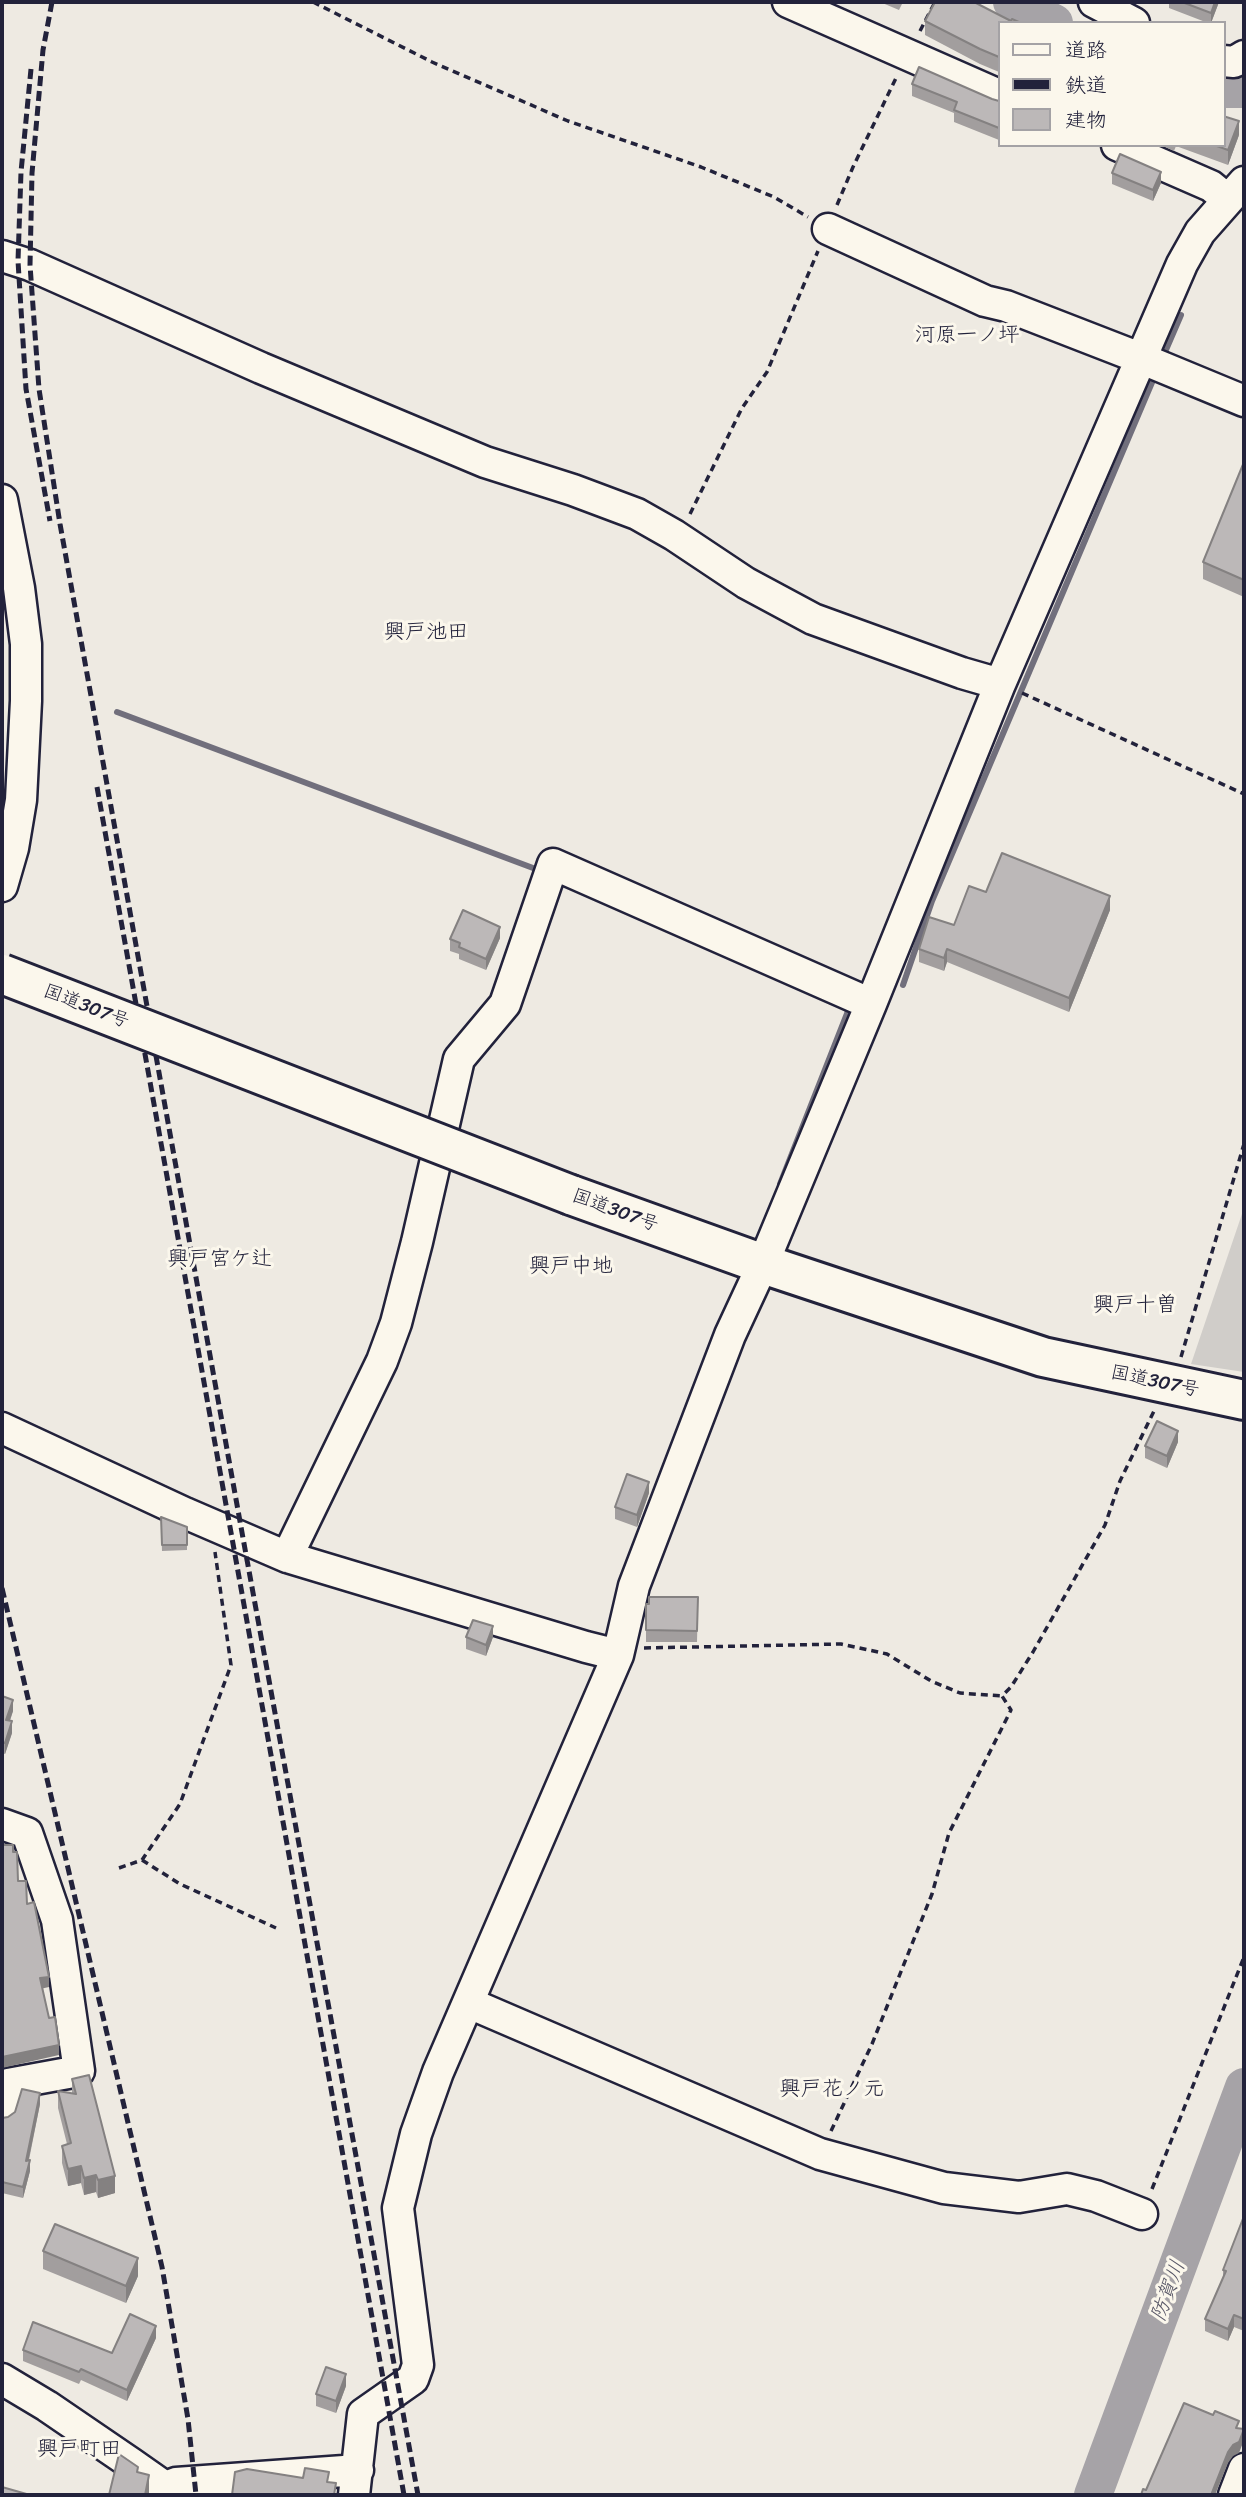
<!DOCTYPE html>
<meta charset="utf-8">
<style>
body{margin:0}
#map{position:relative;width:1246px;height:2497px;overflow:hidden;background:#eeeae2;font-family:Sriracha,"Klee One",sans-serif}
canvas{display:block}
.frame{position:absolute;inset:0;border:4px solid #22223b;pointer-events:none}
.legend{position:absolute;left:998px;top:21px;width:228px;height:126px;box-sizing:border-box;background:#fbf7ec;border:2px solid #a4a2a5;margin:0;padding:9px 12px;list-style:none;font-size:21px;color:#22223b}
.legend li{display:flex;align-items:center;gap:14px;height:35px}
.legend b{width:35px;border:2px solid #a4a2a5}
</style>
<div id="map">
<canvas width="1246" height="2497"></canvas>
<div class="frame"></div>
<ul class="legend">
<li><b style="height:9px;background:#fbf7ec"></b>道路</li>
<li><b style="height:9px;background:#22223b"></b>鉄道</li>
<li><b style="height:19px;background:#bcb8b8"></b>建物</li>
</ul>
</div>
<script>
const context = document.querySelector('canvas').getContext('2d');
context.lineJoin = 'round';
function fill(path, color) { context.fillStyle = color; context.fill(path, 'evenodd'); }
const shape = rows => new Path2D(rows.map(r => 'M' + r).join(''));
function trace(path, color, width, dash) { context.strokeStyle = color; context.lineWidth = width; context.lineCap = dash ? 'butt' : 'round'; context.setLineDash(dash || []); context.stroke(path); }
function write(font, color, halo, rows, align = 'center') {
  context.font = font + ' Sriracha,"Klee One",sans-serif'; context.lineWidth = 6; context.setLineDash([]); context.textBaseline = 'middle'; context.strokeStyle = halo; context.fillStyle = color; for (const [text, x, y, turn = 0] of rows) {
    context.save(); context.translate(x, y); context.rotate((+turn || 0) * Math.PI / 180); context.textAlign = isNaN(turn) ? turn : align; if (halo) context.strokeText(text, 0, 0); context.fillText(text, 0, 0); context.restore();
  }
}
fill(shape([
 [1244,1208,1244,1372,1191,1364]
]), '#d0cdc9');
trace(shape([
 [1162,359,1181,315],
 [117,712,541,871],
 [903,985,932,901,1156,373],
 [780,1184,848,1011,842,1003]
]), '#716f7c', 6);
trace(shape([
 [1012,2,1054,23],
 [1223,89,1244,89],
 [1093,2495,1244,2087]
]), '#a6a3a7', 38);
const minor = shape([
 [788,2,999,95],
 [1094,2,1134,23],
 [1223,61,1234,62,1244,56],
 [1117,145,1211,186,1228,200],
 [828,229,985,301,1006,306,1140,358,1244,401],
 [2,256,30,265,261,368,485,462,573,490,637,514,674,535,746,583,813,619,962,673,1000,684],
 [2,500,19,588,26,644,26,701,21,800,13,848,2,886],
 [2,1428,185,1513,287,1557,586,1647,618,1655],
 [287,1557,382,1361,396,1323,417,1242,459,1059,505,1004,553,864,871,1004],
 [2,1824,27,1833,57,1920,79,2071,8,2084,2,2112],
 [469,2003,820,2154,944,2188,1019,2197,1067,2189,1096,2196,1142,2214],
 [2,2379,47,2406,132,2464,165,2487,166,2495],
 [165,2487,176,2483,358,2470],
 [354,2495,363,2414,413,2379,418,2365,398,2208,416,2134,438,2072,618,1655,634,1586,730,1335,763,1264,871,1004,1000,684,1182,264,1200,232,1244,182],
 [1234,2495,1244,2469]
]);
const highway = shape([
 [571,1195,763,1264,1043,1357,1244,1400]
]);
trace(minor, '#22223b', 35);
trace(highway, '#22223b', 44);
trace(shape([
 [313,2,432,62,568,121,701,167,774,197,808,217],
 [920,31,935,2],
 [837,205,853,167,897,76],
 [690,514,742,408,767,372,818,251],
 [1022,693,1244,794],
 [1181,1357,1244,1144],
 [644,1648,841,1644,887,1654,931,1681,960,1693,1002,1696],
 [142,1860,180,1884,276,1928],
 [119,1868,142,1860,180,1804,231,1665,215,1552],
 [831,2131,872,2044,932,1894,949,1833,1011,1710,1002,1696,1011,1687,1033,1652,1105,1525,1120,1481,1154,1411],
 [1152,2189,1244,1957]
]), '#22223b', 3.5, [7, 5]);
trace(minor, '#fbf7ec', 30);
trace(highway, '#fbf7ec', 38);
trace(shape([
 [52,2,43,50,32,173,30,265,39,389,60,524,243,1538,418,2495],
 [31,69,21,172,18,261,26,389,50,521],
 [97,787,404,2495],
 [2,1588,162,2267,188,2419,196,2495]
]), '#22223b', 5, [10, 5]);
const highwayBridge = shape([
 [2,974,571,1195]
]);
trace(highwayBridge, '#22223b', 44, []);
trace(highwayBridge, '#fbf7ec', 38);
fill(shape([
 [880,2,903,2,899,10],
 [1169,2,1219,2,1211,23,1208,23,1169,8],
 [925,21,1011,21,999,23,999,72,980,64,925,35],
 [912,84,999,101,999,140,954,122,954,113,912,96],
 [1239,135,1228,165,1176,146,1174,151,1161,145,1223,145],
 [1112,173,1161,183,1153,201,1112,184],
 [1244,462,1244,597,1203,579,1203,562],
 [986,892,1110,910,1069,1012,947,962,944,971,919,962,919,949,954,925],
 [500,938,486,970,459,959,459,954,450,951,450,939],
 [1178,1442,1167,1468,1145,1458,1145,1446],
 [649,1493,637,1527,615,1519,615,1507],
 [161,1517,187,1527,187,1550,162,1551],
 [698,1597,697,1642,646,1642,646,1604],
 [466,1637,493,1637,486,1656,466,1649],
 [2,1696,13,1711,10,1721,12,1733,5,1754,2,1753],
 [72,2079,115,2193,98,2198,96,2192,84,2195,81,2183,68,2186,62,2163,62,2146,67,2144,58,2108,58,2091,72,2094],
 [40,2104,29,2160,30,2171,23,2198,2,2193,2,2118,8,2117],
 [1244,2207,1244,2331,1234,2327,1228,2341,1205,2331,1205,2319,1223,2278,1223,2270,1243,2219],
 [43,2251,138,2276,126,2303,43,2269],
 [156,2338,127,2401,81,2380,79,2384,23,2361,23,2350,112,2353],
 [346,2386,336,2413,316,2406,316,2394]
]), '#a29e9e');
fill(shape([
 [1215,2,1219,2,1211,23,1211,13],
 [1239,121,1239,135,1228,165,1228,150],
 [1161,172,1161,183,1153,201,1153,190],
 [1110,896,1110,910,1069,1012,1069,998],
 [500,927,500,938,486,970,486,959],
 [947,949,947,962,944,971,944,958],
 [1178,1431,1178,1442,1167,1468,1167,1456],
 [649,1482,649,1493,637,1527,637,1515],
 [493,1626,493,1637,486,1656,486,1645],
 [13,1700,13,1711,6,1731,6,1720],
 [12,1721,12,1733,5,1754,5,1743],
 [49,1977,49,1987,40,1989,40,1978],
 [59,2045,59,2055,2,2068,2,2057,5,2056],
 [40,2093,40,2104,26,2172,26,2161],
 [30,2160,30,2171,23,2198,23,2187],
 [81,2166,81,2183,68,2186,68,2169],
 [96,2175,96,2192,84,2195,84,2178],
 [115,2176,115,2193,98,2198,98,2180],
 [138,2258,138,2276,126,2303,126,2286],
 [1234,2315,1234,2327,1228,2341,1228,2329],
 [156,2326,156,2338,127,2401,127,2390],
 [346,2374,346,2386,336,2413,336,2401],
 [1244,2429,1244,2440,1239,2453,1233,2456,1228,2463,1215,2495,1211,2495,1228,2452],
 [149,2475,149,2495,145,2495]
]), '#848181');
const building = shape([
 [935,2,974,2,1011,21,1012,19,1021,23,999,23,999,57,980,49,925,21,935,2],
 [1182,2,1215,2,1211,13,1182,2],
 [919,67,992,99,999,101,999,128,954,110,957,102,912,84,919,67],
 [1223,116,1239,121,1228,150,1214,145,1223,145,1223,116],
 [1120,154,1161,172,1153,190,1112,173,1120,154],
 [1244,462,1244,580,1203,562,1244,462],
 [1002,853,1110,896,1069,998,947,949,944,958,919,949,929,917,954,925,969,886,986,892,1002,853],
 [463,910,500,927,486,959,459,947,460,943,450,939,463,910],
 [1157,1421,1178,1431,1167,1456,1145,1446,1157,1421],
 [627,1474,649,1482,637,1515,615,1507,627,1474],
 [161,1517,187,1527,187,1545,162,1545,161,1517],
 [649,1597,698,1597,697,1631,646,1630,646,1604,649,1604,649,1597],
 [473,1620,493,1626,486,1645,466,1637,473,1620],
 [2,1696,13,1700,6,1720,12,1721,5,1743,2,1742,2,1696],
 [2,1845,13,1845,13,1852,17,1852,18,1881,26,1881,27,1904,34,1902,49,1977,40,1978,49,2018,55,2017,59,2045,2,2057,2,1845],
 [89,2075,115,2176,98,2180,96,2175,84,2178,81,2166,68,2169,62,2146,71,2143,58,2091,76,2094,72,2079,89,2075],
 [22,2089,40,2093,26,2161,30,2160,23,2187,2,2182,2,2118,8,2117,15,2112,22,2089],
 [1244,2216,1244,2319,1234,2315,1228,2329,1205,2319,1226,2271,1223,2270,1244,2216],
 [55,2224,138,2258,126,2286,43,2251,55,2224],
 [130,2314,156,2326,127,2390,81,2369,79,2372,23,2350,33,2322,112,2353,130,2314],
 [326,2367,346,2374,336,2401,316,2394,326,2367],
 [1184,2403,1213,2415,1215,2411,1239,2421,1236,2428,1244,2429,1239,2442,1233,2445,1228,2452,1211,2495,1141,2495,1143,2489,1146,2490,1184,2403],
 [119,2454,138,2467,137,2472,149,2475,145,2495,109,2495,119,2454],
 [305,2468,329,2472,327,2482,336,2483,334,2495,232,2495,235,2472,247,2469,303,2478,305,2468],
 [2,2487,30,2495,2,2495,2,2487]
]);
fill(building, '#bcb8b8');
trace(building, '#848181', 2);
write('19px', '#22223b', '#fbf7ec', [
 ["国道307号",86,1007,21],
 ["国道307号",615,1211,20],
 ["国道307号",1155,1382,12]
]);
write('21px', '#22223b', '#fbf7ec', [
 ["河原一ノ坪",967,336],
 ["興戸池田",426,633],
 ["興戸宮ケ辻",220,1260],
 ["興戸中地",571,1267],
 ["興戸十曽",1135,1306],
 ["興戸花ノ元",832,2090],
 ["興戸町田",79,2450]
]);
write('italic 21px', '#575666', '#fbf7ec', [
 ["防賀川",1169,2291,-70]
]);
</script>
